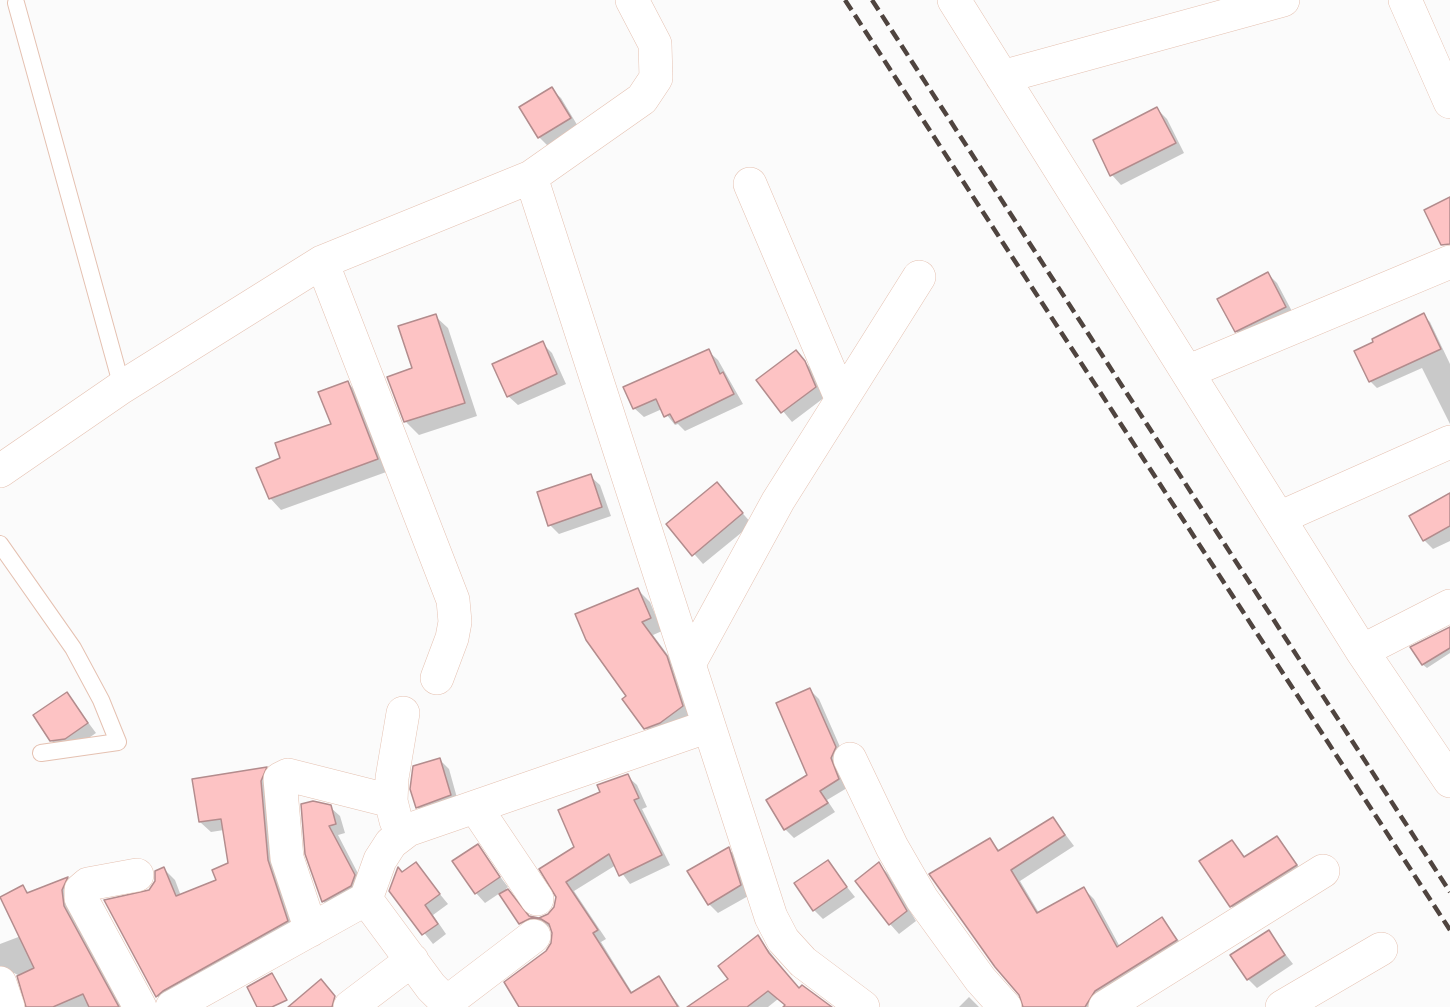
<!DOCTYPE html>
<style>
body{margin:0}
canvas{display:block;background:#fbfbfb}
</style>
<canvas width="1450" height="1007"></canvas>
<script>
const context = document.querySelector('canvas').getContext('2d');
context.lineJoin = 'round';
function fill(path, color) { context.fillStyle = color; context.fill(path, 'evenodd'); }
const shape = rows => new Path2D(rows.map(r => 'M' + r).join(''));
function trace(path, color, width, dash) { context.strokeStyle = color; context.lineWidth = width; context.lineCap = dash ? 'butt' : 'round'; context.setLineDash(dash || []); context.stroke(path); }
fill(shape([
 [551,89,561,98,579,128,549,147,539,137,521,107],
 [1157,109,1167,119,1184,153,1121,185,1112,175,1095,141],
 [1268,274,1277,283,1295,317,1245,340,1236,331],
 [1423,315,1430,322,1450,364,1450,424,1422,368,1377,388,1370,381],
 [435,316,448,328,477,416,419,435,406,422,389,378,414,369],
 [542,343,552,353,566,384,518,405,508,396],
 [708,351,718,360,743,404,685,431,678,424,675,425,662,409,644,417,634,408],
 [796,352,814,372,825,397,792,422,758,381],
 [348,383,359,394,389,471,281,510,270,498,282,459,332,425],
 [590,476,600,485,611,516,559,534,550,525],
 [717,484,752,524,703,564,668,524],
 [1450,493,1450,541,1433,549,1425,541,1410,515],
 [638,590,650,602,662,631,653,635,679,670,695,719,658,740,645,728,628,697],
 [1450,628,1450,653,1427,668,1422,664],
 [810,690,819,699,844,756,847,788,827,800,835,812,794,838,785,829,768,800,809,775],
 [67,694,96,733,74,748,61,750,51,740],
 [439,759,449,769,459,805,426,816,417,807],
 [266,769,276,779,298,932,167,1007,157,996,106,901,150,891,164,869,175,880,181,896,218,881,230,864,224,830,211,832,200,822],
 [627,776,637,785,647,807,642,809,670,865,630,884,616,865,574,891,606,939,601,942,633,994,659,978,680,1007,521,1007,553,943,554,933,551,927,541,926,529,932,500,893,485,903,476,893,477,846,508,887,506,889,531,918,539,919,549,915,555,907,576,848,602,792],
 [330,807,340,816,345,833,338,835,364,885,332,911,323,901],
 [1053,818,1074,846,1020,881,1039,913,1084,889,1094,899,1120,947,1162,919,1186,950,1099,1007,1025,1007,1025,1002,996,966,989,840,1000,851],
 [1277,838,1305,875,1241,915,1231,906,1232,842,1246,858],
 [728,849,738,858,750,895,718,913,709,904],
 [827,862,855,897,823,919,814,910],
 [415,864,448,904,433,915,446,934,433,944,391,891,403,873],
 [879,864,888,874,916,921,899,934,890,924],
 [68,878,76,886,121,1007,27,1007,18,975,14,973,0,975,0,944,21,936,23,887,30,894],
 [1268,932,1293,964,1257,988,1248,979],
 [758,937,800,990,829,1007,788,1007,778,999,768,1007,689,1007,730,979],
 [969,997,979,1007,959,1007]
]), '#0003');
const building = shape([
 [552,87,571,118,538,138,519,107,552,87],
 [1157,107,1176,143,1110,176,1093,140,1157,107],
 [1450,197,1450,244,1441,245,1424,210,1450,197],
 [1268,272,1286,307,1235,332,1217,299,1268,272],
 [1424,313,1441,349,1369,382,1354,351,1373,342,1372,339,1424,313],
 [436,314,465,403,404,422,387,377,412,368,398,326,436,314],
 [543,341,557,374,507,397,492,364,543,341],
 [709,349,720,374,723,372,734,394,675,423,670,414,664,417,656,399,633,409,623,387,709,349],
 [796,350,805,361,816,387,781,413,756,380,796,350],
 [348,381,378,459,269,499,256,468,280,458,275,443,331,424,318,392,348,381],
 [591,474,602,507,548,526,537,492,591,474],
 [717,482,743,513,692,556,666,524,717,482],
 [1450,493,1450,526,1423,541,1409,516,1450,493],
 [638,588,651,618,642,622,667,656,683,706,660,723,644,729,622,699,626,696,586,640,575,614,638,588],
 [1450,627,1450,648,1422,665,1410,647,1450,627],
 [810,688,836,747,831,758,839,779,820,791,828,803,784,830,766,800,807,775,776,703,810,688],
 [67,692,88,723,65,739,50,741,33,715,67,692],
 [440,758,451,795,416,808,410,789,413,766,440,758],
 [267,767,261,781,268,860,288,921,163,991,156,997,104,900,149,890,155,881,155,871,164,867,176,896,216,880,212,870,228,863,221,819,199,822,192,779,267,767],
 [628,774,639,798,634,800,662,855,619,876,609,854,566,882,598,930,593,933,631,993,659,976,678,1007,519,1007,504,982,546,951,551,943,552,933,549,924,541,919,531,918,519,924,499,894,508,889,529,916,539,918,548,914,554,907,556,897,539,869,574,847,558,810,600,792,597,785,628,774],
 [313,801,331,805,336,824,329,826,355,875,351,886,322,902,305,854,301,804,313,801],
 [1053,817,1065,835,1011,870,1037,913,1084,887,1117,947,1162,917,1177,940,1095,991,1085,1007,1023,1007,1019,995,995,967,929,874,990,838,998,851,1053,817],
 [1277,836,1297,865,1230,907,1199,861,1232,840,1244,857,1277,836],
 [478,844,500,877,475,894,452,861,478,844],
 [729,847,741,885,708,905,687,871,729,847],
 [828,860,847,887,813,911,794,883,828,860],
 [416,862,440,894,425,905,438,924,422,935,389,891,398,867,402,872,416,862],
 [879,862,907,911,889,925,855,881,879,862],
 [68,877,62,890,64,906,119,1007,89,1007,83,994,53,1007,26,1007,17,976,34,968,0,897,23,885,27,893,68,877],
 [1269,930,1285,955,1247,980,1230,955,1269,930],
 [758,935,769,953,799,988,802,985,832,1007,783,1007,785,1005,768,991,747,1007,687,1007,728,979,718,966,758,935],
 [272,973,287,1000,272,1007,257,1007,247,987,272,973],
 [321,979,335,996,332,1007,288,1007,321,979]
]);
fill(building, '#fdc3c4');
trace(building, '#b38c8d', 1.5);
const service = shape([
 [16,3,122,387],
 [0,544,73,648,101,700,118,742,41,753]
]);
const minor = shape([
 [954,0,1362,651,1450,781],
 [1405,0,1450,102],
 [1002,77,1283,0],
 [531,177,771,917,783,940,803,962,863,1007],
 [750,184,841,398],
 [322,262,453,600,455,622,452,638,437,678],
 [1187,372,1450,262],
 [0,471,122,387,322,262,531,177,642,99,656,78,655,44,632,0],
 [1279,518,1450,442],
 [1362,651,1450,606],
 [689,664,778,501,919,277],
 [850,759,892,847,922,899,980,979,1005,1007],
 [476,808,537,899],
 [396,821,391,801,392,778,403,713],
 [137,875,88,884,81,890,81,898,140,1007],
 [366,899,431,987,451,1007],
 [311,930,287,858,280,779,288,775,391,801],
 [0,983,8,1007],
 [446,1003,534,936],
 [172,1007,366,899,380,860,391,843,408,830,709,726],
 [350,1007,412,960],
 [1105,1007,1323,871],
 [1282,1007,1381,949]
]);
trace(service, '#e5c1b1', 18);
trace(minor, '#e5c1b1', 34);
trace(service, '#fff', 16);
trace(minor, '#fff', 33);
trace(shape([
 [845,0,1450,930],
 [872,0,1450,892]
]), '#4f443f', 4.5, [12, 6]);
</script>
